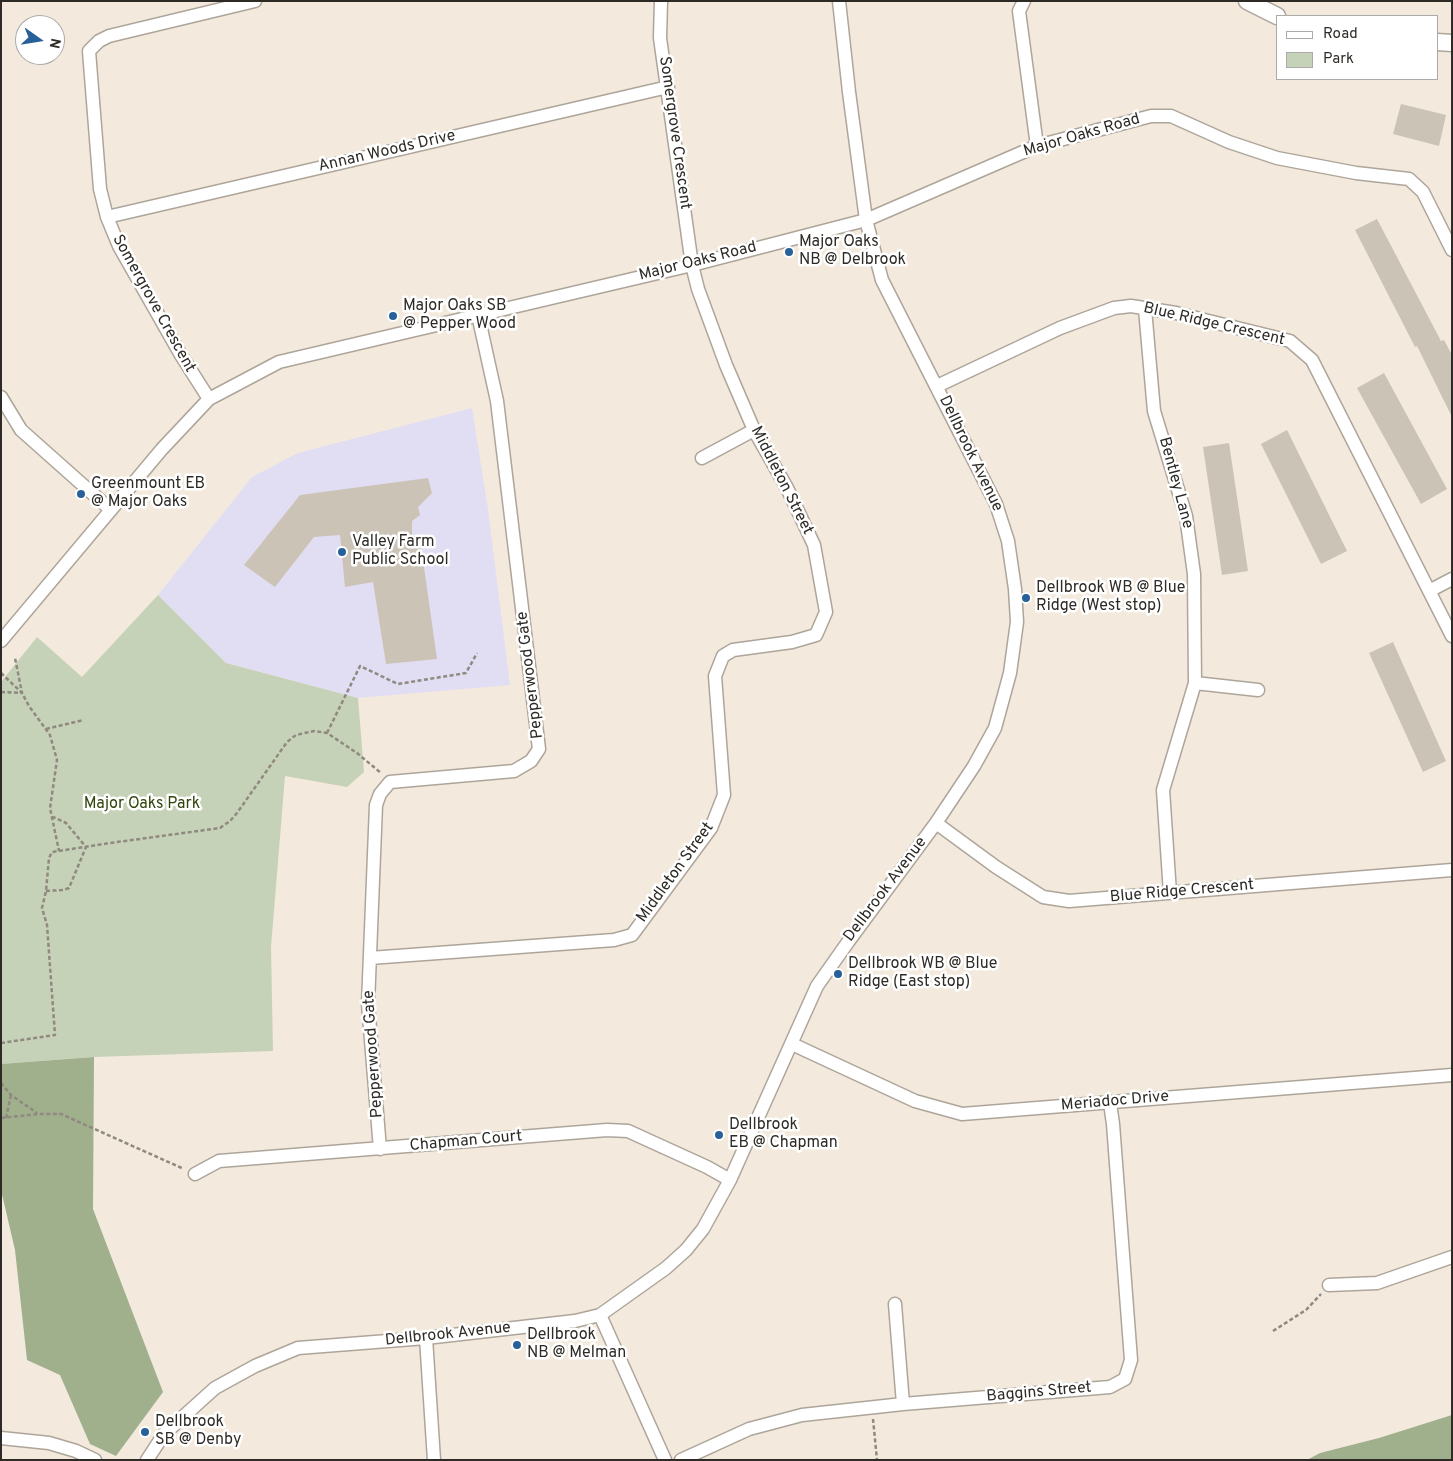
<!DOCTYPE html>
<style>
body{margin:0}
#map{position:relative;width:1453px;height:1461px;overflow:hidden;background:#f3eadd;font-family:Overpass,sans-serif}
canvas{display:block}
.frame{position:absolute;inset:0;border:2px solid #2e2b26;pointer-events:none}
.legend{position:absolute;left:1276px;top:15px;width:162px;height:65px;box-sizing:border-box;background:#fff;border:1px solid #abaaa8;margin:0;padding:6px 9px;list-style:none;font-size:15px;color:#2e2b26}
.legend li{display:flex;align-items:center;gap:10px;height:25px}
.legend b{width:25px;border:1px solid #abaaa8}
.north{position:absolute;left:15px;top:15px;width:50px;height:50px;box-sizing:border-box;background:#fff;border:1px solid #abaaa8;border-radius:50%;rotate:103deg;font-size:14px;font-weight:700;line-height:20px;text-align:center;color:#2e2b26}
.north::after{content:'';display:block;margin:auto;width:18px;height:22px;background:#286199;clip-path:polygon(50% 0,100% 100%,50% 72%,0 100%)}
</style>
<div id="map">
<canvas width="1453" height="1461"></canvas>
<div class="frame"></div>
<ul class="legend">
<li><b style="height:6px;background:#fff"></b>Road</li>
<li><b style="height:14px;background:#c6d2b7"></b>Park</li>
</ul>
<div class="north">N</div>
</div>
<script>
const context = document.querySelector('canvas').getContext('2d');
context.lineJoin = 'round';
function fill(path, color) { context.fillStyle = color; context.fill(path, 'evenodd'); }
const shape = rows => new Path2D(rows.map(r => 'M' + r).join(''));
function trace(path, color, width, dash) { context.strokeStyle = color; context.lineWidth = width; context.lineCap = dash ? 'butt' : 'round'; context.setLineDash(dash || []); context.stroke(path); }
function write(font, color, halo, rows, align = 'center') {
  context.font = font + ' Overpass,sans-serif'; context.lineWidth = 5; context.setLineDash([]); context.textBaseline = 'middle'; context.strokeStyle = halo; context.fillStyle = color; for (const [text, x, y, turn = 0] of rows) {
    context.save(); context.translate(x, y); context.rotate((+turn || 0) * Math.PI / 180); context.textAlign = isNaN(turn) ? turn : align; if (halo) context.strokeText(text, 0, 0); context.fillText(text, 0, 0); context.restore();
  }
}
fill(shape([
 [472,408,488,509,510,685,358,698,226,663,158,595,252,477,298,453]
]), '#e1def4');
fill(shape([
 [158,595,226,663,358,698,364,772,347,787,285,776,271,947,273,1051,94,1057,1,1064,1,682,37,637,82,677]
]), '#c6d2b7');
fill(shape([
 [94,1057,93,1209,163,1392,116,1456,90,1444,60,1375,27,1360,15,1250,1,1190,1,1064],
 [1452,1415,1452,1460,1307,1460,1320,1453,1379,1438]
]), '#a0af8c');
fill(shape([
 [1401,104,1446,115,1439,146,1393,134],
 [1377,219,1441,341,1444,340,1452,355,1452,417,1417,346,1415,347,1355,230],
 [1384,373,1447,489,1421,504,1357,388],
 [1287,430,1347,551,1321,564,1261,444],
 [1229,443,1248,571,1222,575,1203,447],
 [428,478,432,493,418,507,420,515,412,521,412,538,420,539,437,659,386,664,373,582,345,587,340,535,314,537,275,587,244,565,300,495],
 [1393,642,1446,761,1423,772,1369,653]
]), '#cbc3b6');
const minor = shape([
 [1024,1,1019,11,1037,146],
 [107,217,668,87],
 [1145,309,1154,411,1186,516,1194,574,1195,683,1163,790,1170,893],
 [937,386,1060,328,1114,308,1131,306,1176,313,1290,341,1312,360,1452,636],
 [1,397,21,430,111,510],
 [209,399,181,355,119,246,107,217,100,189,89,51,99,41,109,36,255,1],
 [702,458,754,430],
 [1429,591,1452,579],
 [1,641,162,449,209,399,279,362,692,265,866,220,1037,146,1151,116,1171,116,1229,142,1277,158,1356,173,1409,179,1423,192,1452,250],
 [1195,683,1258,690],
 [936,823,996,867,1043,897,1069,901,1452,870],
 [370,958,614,940,632,935,711,828,724,795,715,676,723,656,733,650,792,642,816,635,826,612,814,545,787,488,754,430,726,365,698,289,692,265,660,38,661,1],
 [792,1044,915,1101,962,1114,1452,1075],
 [380,1149,368,1004,376,805,380,794,390,782,514,771,531,761,539,749,497,401,478,315],
 [195,1174,219,1161,607,1130,628,1131,707,1167,730,1180],
 [1329,1285,1377,1283,1452,1257],
 [895,1304,903,1404],
 [600,1315,665,1460],
 [426,1338,434,1460],
 [1,1438,49,1443,76,1451,95,1460],
 [147,1460,164,1434,215,1388,255,1366,298,1348,426,1338,575,1321,600,1315,666,1268,686,1250,703,1229,730,1180,817,986,848,942,936,823,974,766,995,728,1010,673,1017,622,1015,589,1008,541,996,504,882,280,866,220,849,92,839,1],
 [681,1460,749,1429,802,1415,903,1404,1110,1387,1125,1379,1131,1360,1113,1124,1110,1103]
]);
const tertiary = shape([
 [1247,1,1277,16],
 [1437,42,1452,43]
]);
trace(minor, '#aea59a', 15);
trace(tertiary, '#aea59a', 19);
trace(shape([
 [1,673,22,693,29,706,50,735,57,760,50,808,59,851],
 [1,692,22,693,15,658],
 [46,729,84,720],
 [327,733,360,666,398,684,466,673,477,653],
 [46,891,63,890,69,888,86,847,66,823,53,817],
 [1,1043,55,1035,47,925,42,908,46,891,49,858,52,852,110,843,220,828,230,821,237,813,287,742,296,735,314,731,327,733,357,753,381,773],
 [1,1083,11,1095,37,1113],
 [1,1118,38,1114,61,1114,184,1169],
 [6,1118,11,1095],
 [1273,1331,1306,1310,1321,1294],
 [873,1419,877,1460]
]), '#8f8980', 2.5, [4, 2.5]);
trace(minor, '#fff', 12);
trace(tertiary, '#fff', 16);
for (const [x, y, r, color] of [
 [789,252,5,"#286199"],
 [393,316,5,"#286199"],
 [81,494,5,"#286199"],
 [342,552,5,"#286199"],
 [1026,598,5,"#286199"],
 [838,974,5,"#286199"],
 [719,1135,5,"#286199"],
 [517,1345,5,"#286199"],
 [145,1432,5,"#286199"]
]) { const dot = new Path2D(); dot.arc(x, y, r, 0, 2 * Math.PI); context.fillStyle = color; context.fill(dot); trace(dot, '#fff', 2); }
write('16px', '#2e2b26', '#fff', [
 ["Somergrove Crescent",674,133,82],
 ["Major Oaks Road",1082,136,-16],
 ["Annan Woods Drive",387,152,-13],
 ["Major Oaks Road",698,262,-14],
 ["Somergrove Crescent",153,304,61],
 ["Blue Ridge Crescent",1214,325,13],
 ["Dellbrook Avenue",970,454,64],
 ["Middleton Street",781,481,63],
 ["Bentley Lane",1175,483,75],
 ["Pepperwood Gate",531,675,-97],
 ["Middleton Street",676,873,-54],
 ["Dellbrook Avenue",886,890,-53],
 ["Blue Ridge Crescent",1182,892,-5],
 ["Pepperwood Gate",374,1054,-94],
 ["Meriadoc Drive",1115,1102,-5],
 ["Chapman Court",466,1142,-5],
 ["Dellbrook Avenue",448,1335,-6],
 ["Baggins Street",1039,1393,-5]
]);
write('16px', '#2e2b26', '#fff', [
 ["Major Oaks",799,243],
 ["NB @ Delbrook",799,261],
 ["Major Oaks SB",403,307],
 ["@ Pepper Wood",403,325],
 ["Greenmount EB",91,485],
 ["@ Major Oaks",91,503],
 ["Valley Farm",352,543],
 ["Public School",352,561],
 ["Dellbrook WB @ Blue",1036,589],
 ["Ridge (West stop)",1036,607],
 ["Dellbrook WB @ Blue",848,965],
 ["Ridge (East stop)",848,983],
 ["Dellbrook",729,1126],
 ["EB @ Chapman",729,1144],
 ["Dellbrook",527,1336],
 ["NB @ Melman",527,1354],
 ["Dellbrook",155,1423],
 ["SB @ Denby",155,1441]
], 'left');
write('16px', '#31440c', '#fff', [
 ["Major Oaks Park",142,805]
]);
</script>
